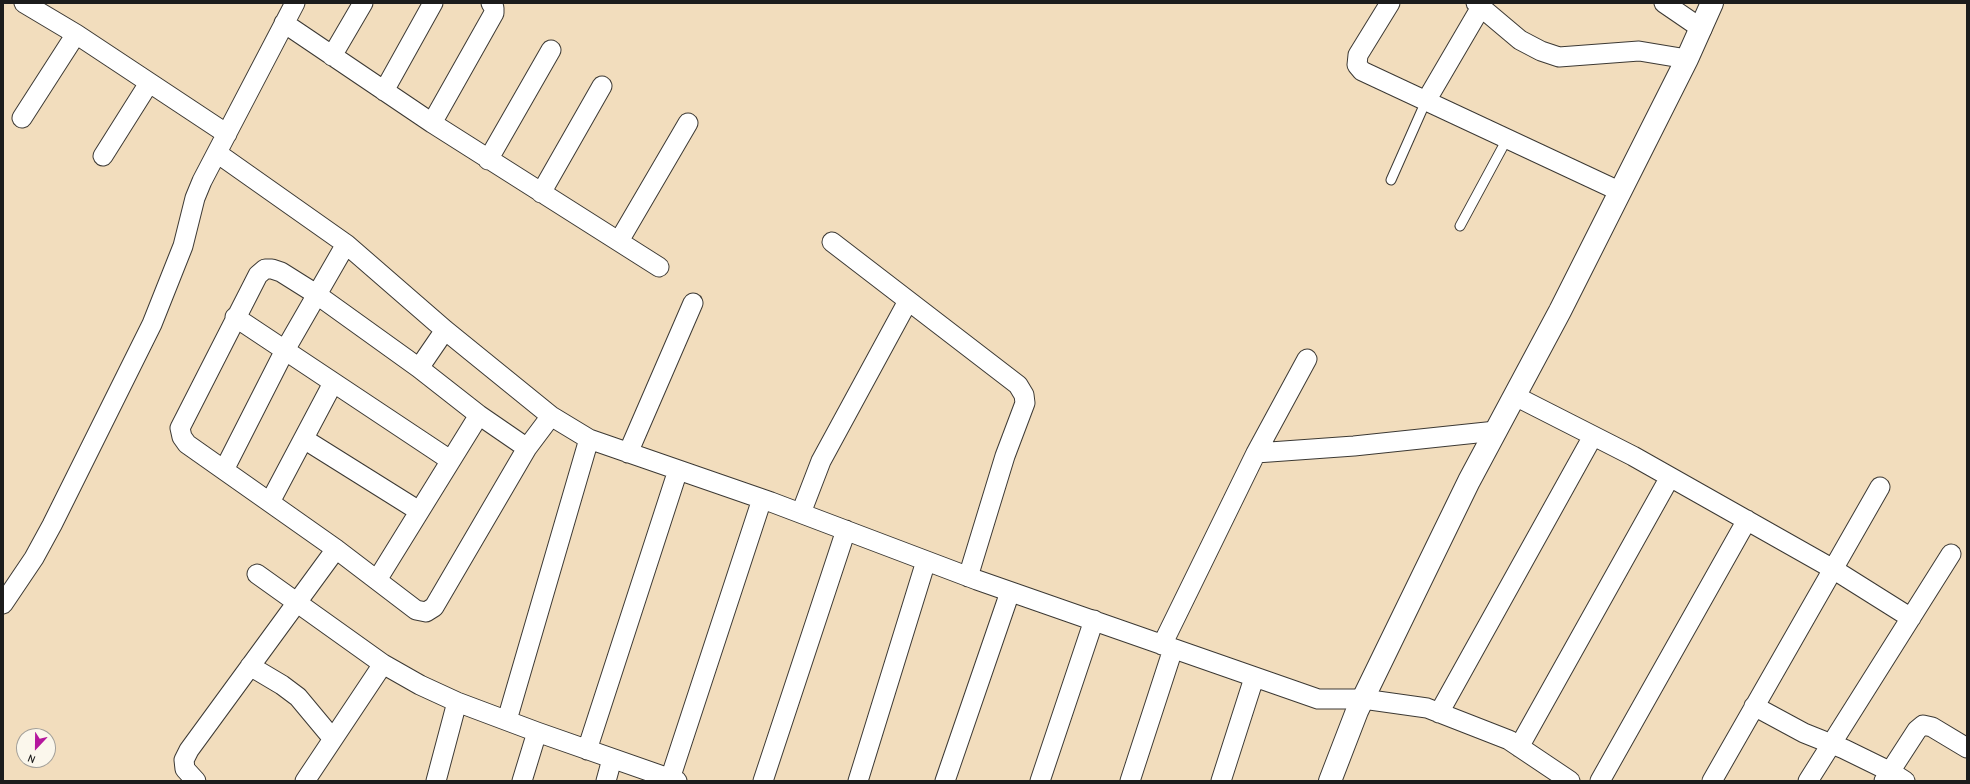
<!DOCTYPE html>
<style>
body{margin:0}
#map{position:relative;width:1970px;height:784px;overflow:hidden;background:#f2ddbd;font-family:"Comic Neue",sans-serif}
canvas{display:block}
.frame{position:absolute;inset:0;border:4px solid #1c1c1c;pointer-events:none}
.north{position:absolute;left:16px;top:728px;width:40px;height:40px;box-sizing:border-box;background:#fbf7ec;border:1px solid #a29f99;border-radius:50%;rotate:202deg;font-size:11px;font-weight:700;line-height:16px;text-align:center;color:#1c1c1c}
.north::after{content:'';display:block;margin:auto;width:14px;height:18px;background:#b5179e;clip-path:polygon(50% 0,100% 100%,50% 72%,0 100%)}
</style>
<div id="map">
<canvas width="1970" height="784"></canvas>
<div class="frame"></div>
<div class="north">N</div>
</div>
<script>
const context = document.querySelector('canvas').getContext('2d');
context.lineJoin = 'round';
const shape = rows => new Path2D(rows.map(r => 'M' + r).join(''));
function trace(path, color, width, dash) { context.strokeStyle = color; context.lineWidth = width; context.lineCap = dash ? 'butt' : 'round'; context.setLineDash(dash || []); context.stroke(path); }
const lane = shape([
 [1391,180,1426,101],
 [1460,226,1507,139]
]);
const street = shape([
 [24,3,76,34,227,134],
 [1390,3,1358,55,1357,65,1362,71,1621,192],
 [1476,3,1520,40,1541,51,1559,57,1639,51,1687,59],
 [1664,3,1702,29],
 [284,23,432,123,659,267],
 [332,56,363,3],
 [384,91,433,3],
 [1426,101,1481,7],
 [22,118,76,34],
 [432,123,494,13,494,8,491,3],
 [217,153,346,244,445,330,551,416,589,439,771,502,977,580,1318,699,1363,699,1427,708,1509,740,1570,781],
 [103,156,149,83],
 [488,160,551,50],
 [541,193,602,86],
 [619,241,688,123],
 [832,242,1018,385,1024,395,1025,403,1005,456,968,577],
 [235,317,450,460],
 [419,368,445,330],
 [1515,396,1633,456,1833,569,1911,618],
 [304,439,419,511],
 [527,448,479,415,419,368,316,294,281,272,272,269,265,269,258,275,180,428,182,437,187,444,336,549,416,610,426,612,434,607,527,448,551,416],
 [628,453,693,303],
 [1256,453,1354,446,1496,431],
 [224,470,285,350,346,244],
 [270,502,333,383],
 [801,513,821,461,908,301],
 [257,574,383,664,420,685,457,702,537,732,677,781],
 [377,580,479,415],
 [3,604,34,558,52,525,152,324,183,246,195,198,202,181,295,3],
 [1162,645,1256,453,1307,359],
 [250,666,282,685,298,697,333,739],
 [1754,706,1804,733,1844,749,1891,772,1905,781],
 [1439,713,1593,436],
 [507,720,589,439],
 [1519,747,1670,477],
 [587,750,678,470],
 [670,779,762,499],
 [196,781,185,769,184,760,189,750,336,549],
 [305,781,383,664],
 [436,781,457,702],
 [522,781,537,732],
 [606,781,612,759],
 [763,781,846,530],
 [858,781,926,561],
 [945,781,1010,592],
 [1040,781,1094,620],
 [1130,781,1173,649],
 [1221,781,1254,678],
 [1600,781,1747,520],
 [1712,781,1880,487],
 [1808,781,1951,554],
 [1884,781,1917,730,1923,725,1932,727,1967,748]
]);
const secondary = shape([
 [1330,781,1357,711,1469,481,1560,311,1687,59,1712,3]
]);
trace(lane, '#3c3934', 11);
trace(street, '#3c3934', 21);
trace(secondary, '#3c3934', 24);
trace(lane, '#fff', 9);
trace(street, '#fff', 19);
trace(secondary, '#fff', 22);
</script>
